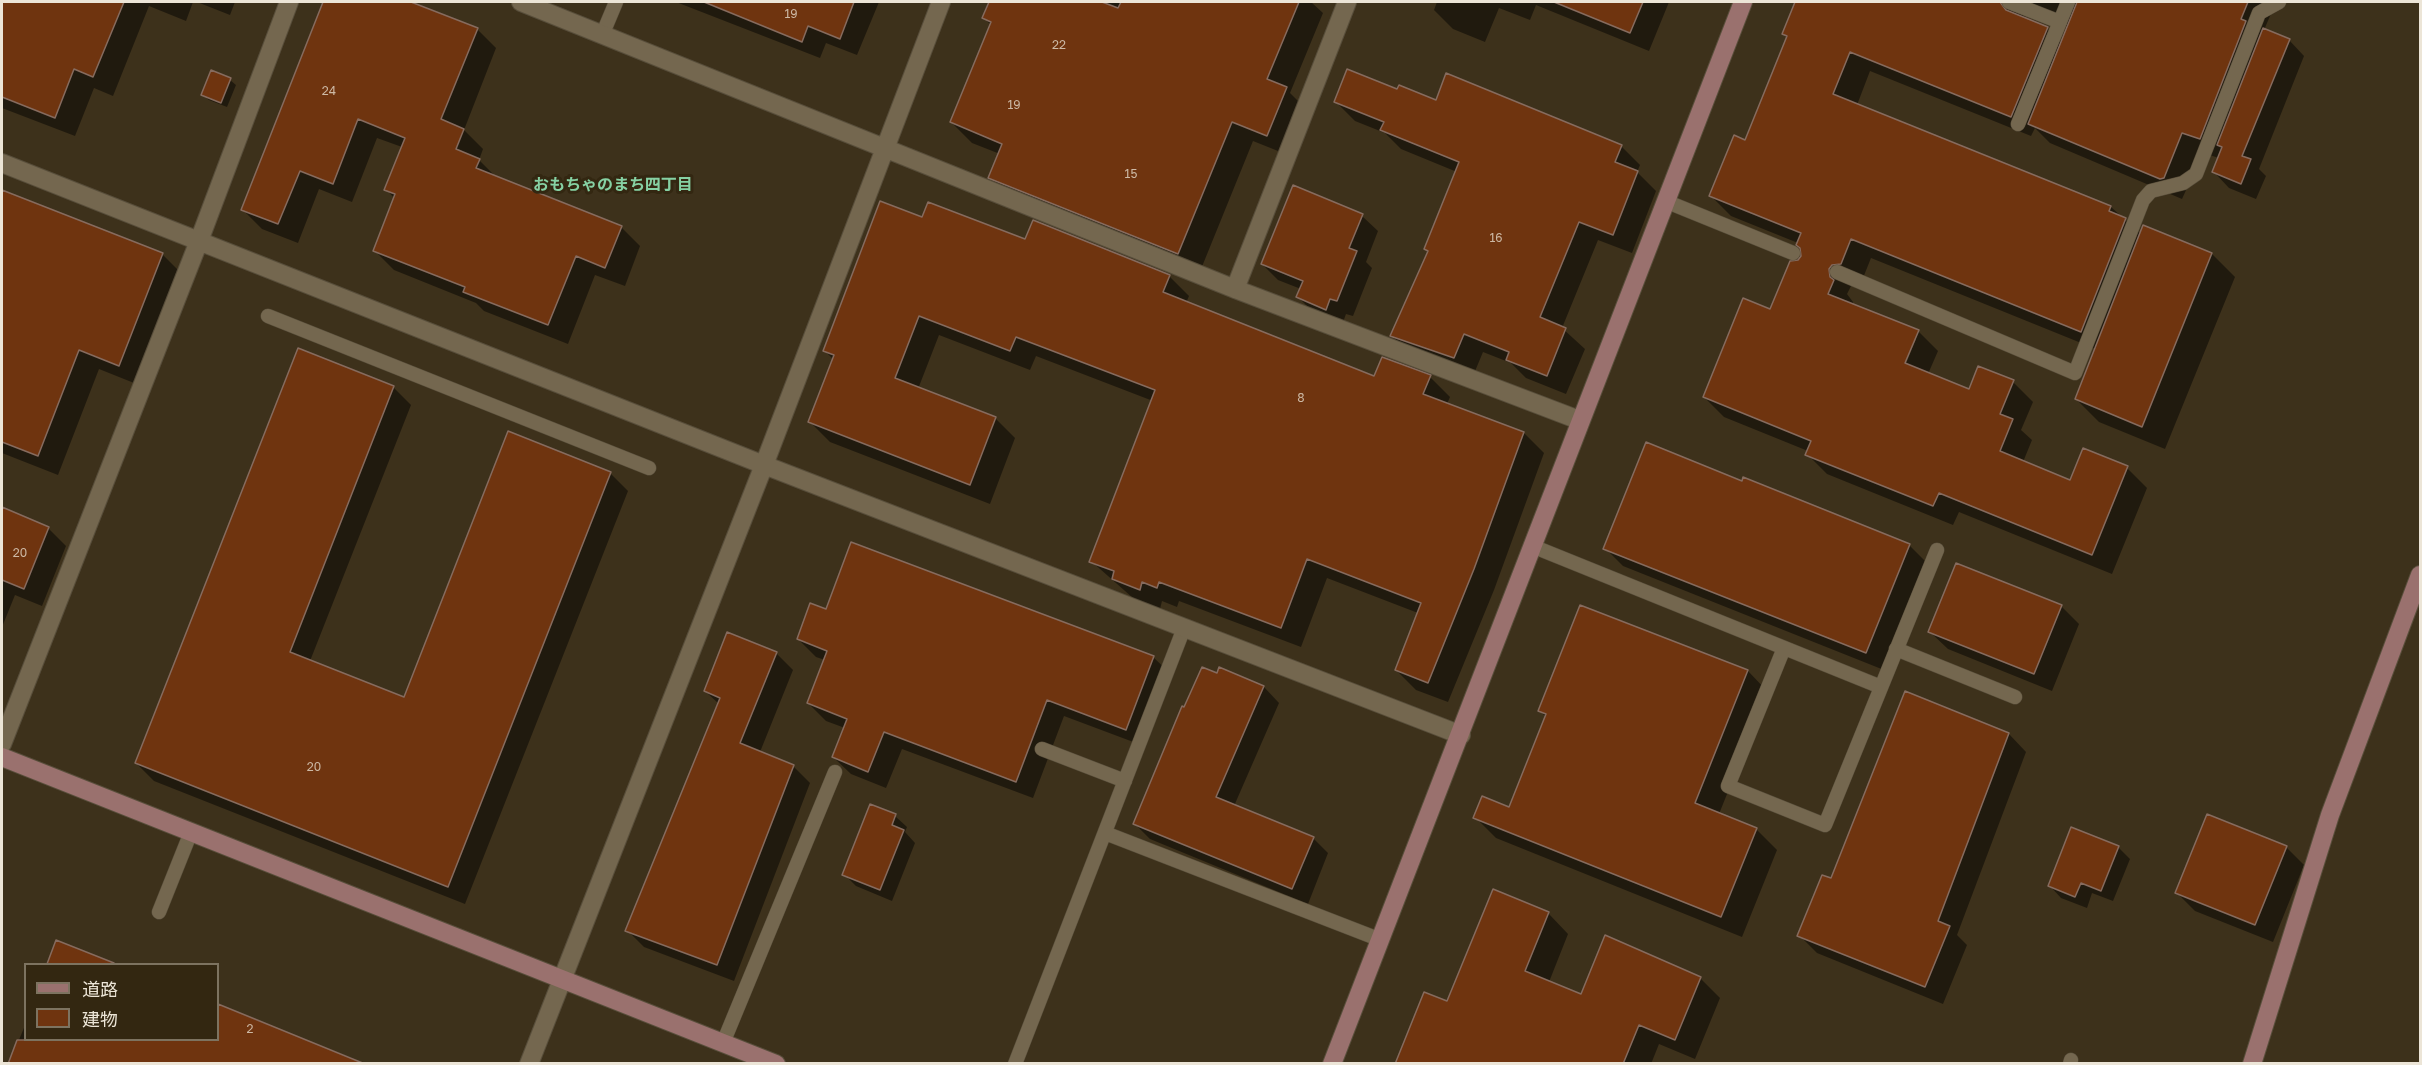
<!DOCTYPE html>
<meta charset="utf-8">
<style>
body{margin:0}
#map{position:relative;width:2422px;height:1065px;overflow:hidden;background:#3d311b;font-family:"Golos Text","Noto Sans JP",sans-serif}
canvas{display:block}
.frame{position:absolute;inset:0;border:3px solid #ece5d7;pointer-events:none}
.legend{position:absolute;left:24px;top:963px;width:195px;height:78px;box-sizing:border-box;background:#332711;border:2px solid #7d7360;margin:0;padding:8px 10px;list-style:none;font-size:18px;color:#ece5d7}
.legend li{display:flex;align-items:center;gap:12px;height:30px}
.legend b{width:30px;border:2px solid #7d7360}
</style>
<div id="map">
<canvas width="2422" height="1065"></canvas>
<div class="frame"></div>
<ul class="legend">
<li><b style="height:8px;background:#9a716e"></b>道路</li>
<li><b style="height:16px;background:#6f340f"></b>建物</li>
</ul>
</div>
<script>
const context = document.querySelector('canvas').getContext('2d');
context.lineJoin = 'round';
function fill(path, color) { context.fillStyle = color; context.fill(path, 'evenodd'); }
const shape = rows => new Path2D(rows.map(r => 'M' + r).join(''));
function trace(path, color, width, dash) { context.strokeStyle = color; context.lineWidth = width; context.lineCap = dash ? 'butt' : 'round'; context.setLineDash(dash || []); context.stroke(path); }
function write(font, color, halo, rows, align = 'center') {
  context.font = font + ' "Golos Text","Noto Sans JP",sans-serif'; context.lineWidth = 6; context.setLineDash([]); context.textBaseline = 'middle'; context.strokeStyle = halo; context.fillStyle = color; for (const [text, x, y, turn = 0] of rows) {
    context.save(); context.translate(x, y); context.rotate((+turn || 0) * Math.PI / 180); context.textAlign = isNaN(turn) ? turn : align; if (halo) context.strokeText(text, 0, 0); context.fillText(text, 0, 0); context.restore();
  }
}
fill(shape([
 [2,2,193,2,186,21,149,6,113,96,94,88,75,136,2,108],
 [197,2,235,2,230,15],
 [325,2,407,2,477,29,496,48,464,130,483,149,479,160,496,177,621,227,640,246,625,286,595,275,568,344,484,311,476,303,394,270,375,251,395,199,386,189,402,147,377,138,352,202,319,189,298,243,262,229,243,210],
 [676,2,879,2,857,55,826,43,820,58],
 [990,2,1311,2,1323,13,1290,93,1306,109,1288,155,1253,141,1199,274,1011,198,990,177,1000,154,972,143,951,122,991,25,984,18],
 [1437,2,1669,2,1649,51,1536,5,1530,20,1499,8,1485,42,1453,29,1434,10],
 [1797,2,2276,2,2264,30,2289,40,2304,56,2259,169,2266,176,2256,199,2229,188,2214,172,2219,158,2203,153,2182,199,2050,143,2035,128,2031,136,1870,71,1857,105,2111,207,2141,234,2212,254,2235,277,2165,449,2099,422,2076,399,2096,349,1871,258,1861,283,1852,284,1847,294,1853,302,1852,305,1918,331,1938,351,1928,374,1970,391,2013,382,2033,402,2021,430,2032,440,2023,462,2071,482,2127,468,2147,488,2112,574,1959,512,1953,525,1827,474,1807,454,1808,451,1724,417,1704,397,1771,311,1803,256,1798,243,1731,216,1711,196,1745,142,1787,38,1784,34],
 [2033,13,2069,27,2062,43,2047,28,2021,18],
 [1913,339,1916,339,1903,371,1901,370],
 [230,80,236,85,227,107,209,100,203,95],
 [1398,91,1621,146,1640,165,1637,172,1656,191,1632,253,1598,240,1562,328,1585,349,1566,394,1526,378,1511,363,1483,352,1473,376,1411,355,1392,336,1429,252,1457,172,1401,149,1385,133,1355,121,1336,102],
 [1293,187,1362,216,1378,231,1366,262,1372,268,1353,316,1346,314,1342,325,1314,313,1298,297,1301,289,1278,280,1262,264],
 [2,191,162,254,182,274,139,385,99,369,58,475,2,453],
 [923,219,1169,276,1189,296,1186,303,1375,378,1430,377,1450,397,1447,404,1524,433,1544,453,1494,590,1448,702,1416,690,1396,670,1418,613,1327,578,1301,647,1179,601,1177,607,1162,601,1160,609,1133,598,1091,561,1153,401,1036,356,1030,370,939,335,918,389,995,418,1015,438,990,504,830,442,810,422,834,360,824,350],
 [393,387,411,405,310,661,405,699,610,473,628,491,465,904,154,781,136,763],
 [1647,444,1909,545,1927,563,1884,670,1623,566,1605,548],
 [2,509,48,528,66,546,42,606,15,595,2,627],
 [2061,606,2079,624,2052,691,1948,649,1930,632],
 [1581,607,1748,671,1768,692,1719,814,1756,829,1777,850,1742,937,1496,838,1475,817,1510,809,1546,717,1540,711],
 [827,611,1153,657,1171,674,1144,746,1064,716,1033,798,902,749,886,788,851,774,833,757,845,728,826,721,808,703,825,660,816,657,798,639],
 [776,653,793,670,760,752,793,766,810,783,734,981,644,947,627,930,719,704,705,691],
 [1220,669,1264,687,1279,703,1234,806,1313,838,1328,853,1308,904,1150,839,1135,824,1185,709],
 [1905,693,2009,734,2026,752,1957,935,1967,945,1943,1004,1817,953,1799,935,1832,880],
 [895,816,907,827,905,832,915,843,892,901,856,886,844,874],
 [2118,847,2130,859,2113,901,2092,893,2087,908,2061,898,2050,886],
 [2286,847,2304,865,2273,942,2195,911,2177,893],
 [1494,891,1549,914,1568,934,1549,982,1582,996,1700,978,1720,998,1695,1059,1659,1044,1651,1064,1396,1064,1448,1003],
 [57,942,114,964,48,964],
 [218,1005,352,1058,357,1064,11,1059,26,1023,26,1040,218,1040]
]), '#0007');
const building = shape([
 [2,2,124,2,93,77,74,69,55,118,2,97,2,2],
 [323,2,411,2,478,28,441,119,464,129,456,149,480,159,476,168,622,226,605,268,576,256,548,325,463,292,465,287,373,251,395,194,384,190,405,138,358,119,333,184,300,171,278,224,241,210,323,2],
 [704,2,854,2,840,39,808,26,802,42,704,2],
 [989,2,1102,2,1118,8,1121,2,1299,2,1267,79,1287,87,1267,136,1232,122,1178,254,988,178,1002,144,950,122,991,22,982,18,989,2],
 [1554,2,1643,2,1630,33,1554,2],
 [1795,2,2000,2,2006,10,2048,27,2011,117,1850,52,1833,94,2111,206,2109,211,2126,218,2081,332,1851,239,1841,264,1832,265,1829,269,1830,277,1834,280,1828,294,1919,330,1905,363,1969,389,1978,366,2014,380,2000,414,2013,419,2000,451,2070,480,2083,448,2128,466,2092,555,1939,493,1933,506,1805,455,1811,441,1703,397,1743,298,1770,309,1790,261,1798,260,1801,256,1800,248,1796,245,1801,233,1709,196,1734,135,1745,140,1787,36,1782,34,1795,2],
 [2077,2,2248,2,2241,19,2246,21,2200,139,2182,133,2164,178,2160,179,2028,124,2077,2],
 [2263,28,2290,39,2242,156,2251,159,2241,184,2212,172,2222,147,2217,145,2263,28],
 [1347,69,1397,89,1399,85,1436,100,1446,73,1622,145,1615,162,1638,171,1613,235,1579,222,1540,317,1566,328,1547,376,1506,360,1509,352,1464,334,1454,358,1390,336,1428,251,1424,249,1459,162,1380,130,1384,122,1334,102,1347,69],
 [211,70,231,78,221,103,201,95,211,70],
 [1293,185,1363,214,1349,248,1357,251,1337,301,1330,299,1326,310,1296,297,1303,281,1261,264,1293,185],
 [2,190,163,253,119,366,79,350,38,456,2,442,2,190],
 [880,201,922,217,928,202,1025,239,1033,220,1170,275,1163,292,1374,376,1382,357,1431,375,1423,394,1524,432,1474,569,1428,683,1395,670,1421,603,1307,559,1281,628,1159,582,1157,588,1142,582,1140,590,1112,579,1114,571,1089,562,1155,390,1016,337,1010,351,919,316,895,378,996,417,970,485,808,422,834,355,823,351,880,201],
 [2143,225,2212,253,2142,427,2075,399,2143,225],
 [298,348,394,386,290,652,404,697,508,431,611,472,448,887,135,763,298,348],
 [1646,442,1742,481,1743,477,1910,544,1866,653,1603,549,1646,442],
 [2,507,49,527,24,589,2,580,2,507],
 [851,542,1154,656,1126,730,1047,700,1016,782,884,732,868,772,832,757,847,719,807,703,827,651,797,639,810,603,826,609,851,542],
 [1956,563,2062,605,2034,674,1928,632,1956,563],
 [1580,605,1748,670,1695,803,1757,828,1721,917,1473,818,1482,796,1509,807,1546,714,1538,711,1580,605],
 [727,632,777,652,740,743,794,765,717,965,625,931,720,698,704,691,727,632],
 [1202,667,1217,673,1219,667,1264,686,1216,797,1314,837,1292,889,1133,824,1182,706,1184,707,1202,667],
 [1905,691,2009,733,1938,921,1950,926,1925,987,1797,936,1822,875,1831,878,1905,691],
 [870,804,896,814,892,825,904,830,880,890,842,875,870,804],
 [2207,814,2287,846,2255,925,2175,893,2207,814],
 [2071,827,2119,846,2101,891,2081,883,2075,897,2048,886,2071,827],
 [1493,889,1549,912,1525,971,1581,994,1605,935,1701,977,1675,1040,1639,1025,1623,1064,1395,1064,1424,992,1447,1001,1493,889],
 [56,940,114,963,114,964,47,964,56,940],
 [218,1004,365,1064,8,1064,17,1040,218,1040,218,1004]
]);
fill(building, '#6f340f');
trace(building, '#866b5e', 1.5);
const lane = shape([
 [2009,2,2060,22],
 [603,33,616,2],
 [2018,124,2068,2],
 [1665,201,1793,253],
 [1837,272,2075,373,2143,200,2151,191,2183,183,2196,174,2259,13,2279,2],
 [268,316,649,468],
 [1532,546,1881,687],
 [1784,648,1728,786,1825,825,1937,550],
 [1896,649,2015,697],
 [1042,749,1125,781],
 [1105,833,1381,940],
 [159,912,191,832],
 [723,1043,835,772],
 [1015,1064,1184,628],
 [2070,1064,2071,1060]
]);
const street = shape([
 [521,2,1235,289,1579,420],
 [2,163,764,465,1461,735],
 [1235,289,1347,2],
 [2,744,199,241,289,2],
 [529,1064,764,465,941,2]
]);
const secondary = shape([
 [2,757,776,1064],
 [1332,1064,1743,2],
 [2252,1064,2330,815,2420,575]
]);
trace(lane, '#584e3b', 15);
trace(street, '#584e3b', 20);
trace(secondary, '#584e3b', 20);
trace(lane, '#74674f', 14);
trace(street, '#74674f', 18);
trace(secondary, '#9a716e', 18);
write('12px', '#cdb9a5', null, [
 ["19",791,14],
 ["22",1059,45],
 ["24",329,91],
 ["19",1014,105],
 ["15",1131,174],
 ["16",1496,238],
 ["8",1301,398],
 ["20",20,553],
 ["20",314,767],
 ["2",250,1029]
]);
write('bold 16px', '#86d1a3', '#332711', [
 ["おもちゃのまち四丁目",613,185]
]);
</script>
